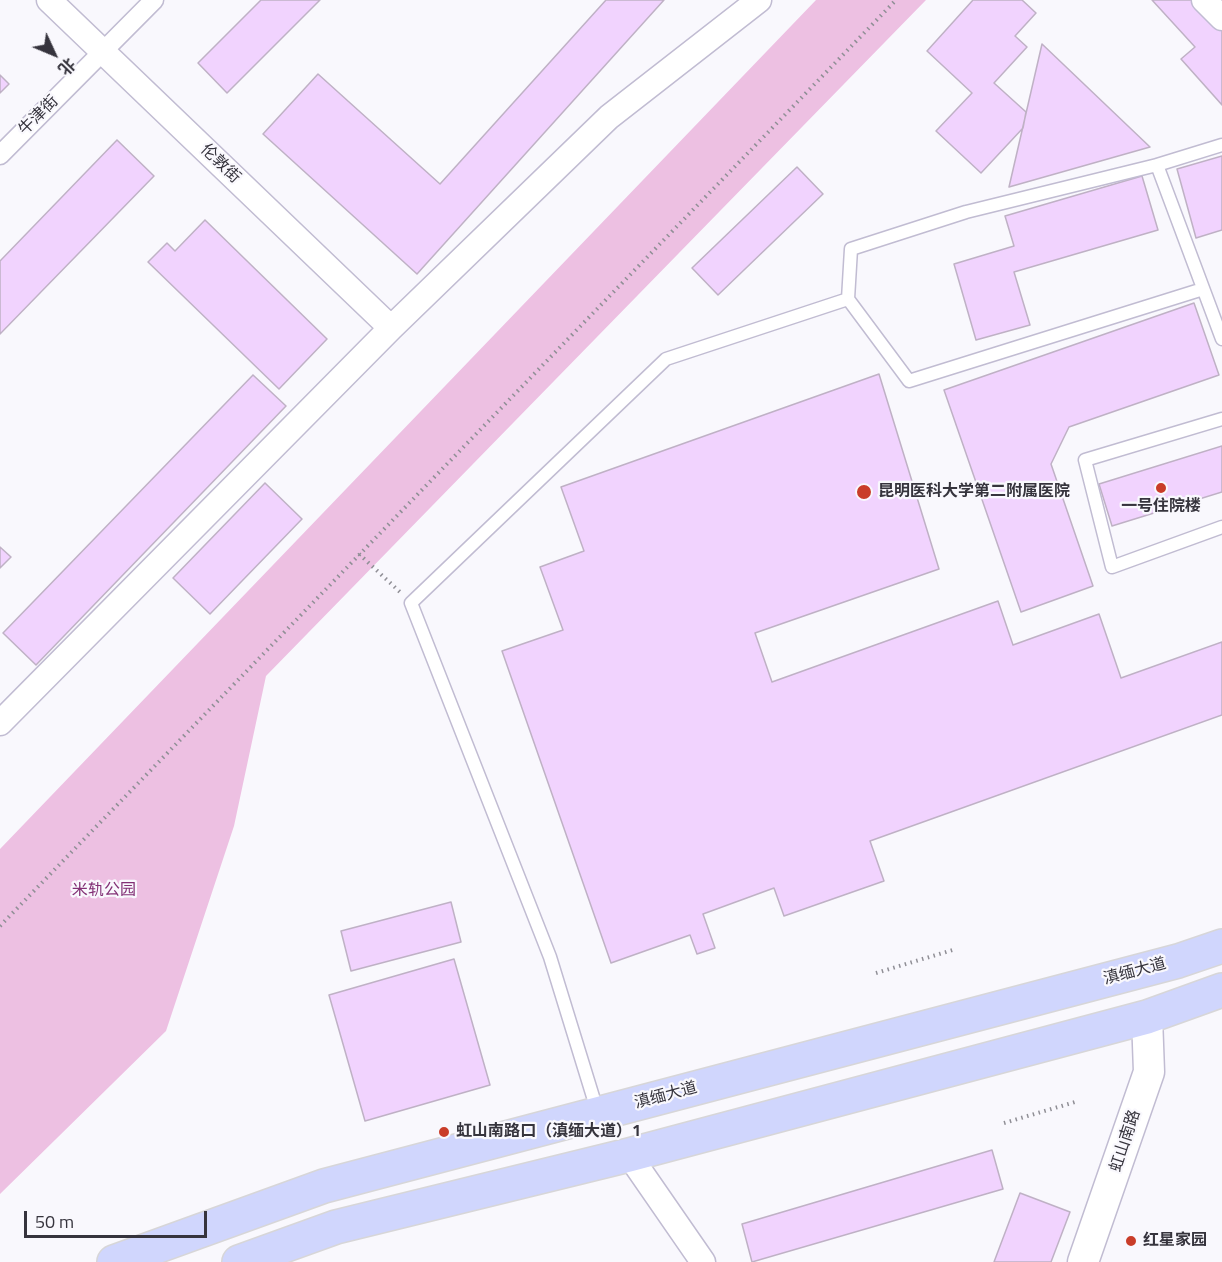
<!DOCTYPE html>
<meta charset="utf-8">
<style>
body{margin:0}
#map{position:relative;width:1222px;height:1262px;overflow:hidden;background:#f9f8fd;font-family:"Titillium Web","Noto Sans SC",sans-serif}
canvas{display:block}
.north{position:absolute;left:24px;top:24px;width:60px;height:60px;-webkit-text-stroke:4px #f9f8fd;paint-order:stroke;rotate:134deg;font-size:16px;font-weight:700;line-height:24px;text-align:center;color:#36343d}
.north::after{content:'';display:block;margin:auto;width:21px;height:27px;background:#36343d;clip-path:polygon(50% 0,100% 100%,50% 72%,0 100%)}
.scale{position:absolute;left:24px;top:1211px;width:183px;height:27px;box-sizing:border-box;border:3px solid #36343d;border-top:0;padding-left:8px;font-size:18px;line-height:21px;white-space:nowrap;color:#36343d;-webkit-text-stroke:4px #f9f8fd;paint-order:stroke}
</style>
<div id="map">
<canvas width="1222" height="1262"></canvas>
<div class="north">北</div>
<div class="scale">50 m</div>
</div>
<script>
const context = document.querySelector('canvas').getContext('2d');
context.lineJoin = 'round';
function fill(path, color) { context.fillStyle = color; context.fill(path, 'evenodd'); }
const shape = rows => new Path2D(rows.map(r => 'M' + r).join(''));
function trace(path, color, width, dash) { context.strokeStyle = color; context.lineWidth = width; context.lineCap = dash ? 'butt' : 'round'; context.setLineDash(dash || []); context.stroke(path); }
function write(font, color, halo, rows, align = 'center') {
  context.font = font + ' "Titillium Web","Noto Sans SC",sans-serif'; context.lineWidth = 4.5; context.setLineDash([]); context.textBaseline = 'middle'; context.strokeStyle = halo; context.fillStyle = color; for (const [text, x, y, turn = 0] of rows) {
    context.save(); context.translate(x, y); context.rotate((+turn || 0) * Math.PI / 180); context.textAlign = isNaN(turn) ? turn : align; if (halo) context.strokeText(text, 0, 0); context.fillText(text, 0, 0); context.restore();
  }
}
fill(shape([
 [816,0,926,0,266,676,234,826,166,1031,0,1194,0,849]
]), '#edc0e2');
const building = shape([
 [261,0,320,0,227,93,198,63,261,0],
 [606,0,664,0,417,274,263,134,318,74,440,184,606,0],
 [973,0,1022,0,1036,13,1015,36,1027,47,994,83,1026,112,1023,128,981,173,936,131,972,93,927,51,973,0],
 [1152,0,1199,0,1222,26,1222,105,1181,59,1195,47,1152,0],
 [1042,44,1150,147,1009,187,1042,44],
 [0,75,9,84,0,93,0,75],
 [117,140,154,176,0,334,0,261,117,140],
 [1222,156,1222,230,1196,238,1177,169,1222,156],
 [797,167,823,194,718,295,692,268,797,167],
 [1142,176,1158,230,1014,272,1030,325,976,340,954,264,1014,246,1005,216,1142,176],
 [205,220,327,339,279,389,148,262,167,243,175,251,205,220],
 [1194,303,1219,375,1069,427,1051,464,1093,586,1021,612,944,390,1194,303],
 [879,374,939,569,755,633,772,682,998,601,1013,645,1099,614,1121,678,1222,642,1222,715,870,841,884,881,784,916,774,888,703,914,715,948,697,954,690,935,611,963,502,651,563,630,540,567,584,551,561,487,879,374],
 [253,375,286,406,36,665,3,633,253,375],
 [1222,446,1222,492,1112,526,1099,484,1222,446],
 [265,483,302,519,210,614,173,578,265,483],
 [0,547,11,557,0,568,0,547],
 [451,902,461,942,351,971,341,931,451,902],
 [454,959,490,1085,365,1121,329,995,454,959],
 [992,1150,1003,1189,752,1262,742,1224,992,1150],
 [1020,1193,1070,1212,1051,1262,994,1262,1020,1193]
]);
fill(building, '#f1d3fe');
trace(building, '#bfb1c5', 1.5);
const service = shape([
 [1222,145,1157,165,1222,339],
 [1157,165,966,212,851,249,848,299,909,381,1203,289],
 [1222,419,1085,460,1112,567,1222,527],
 [598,1113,550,957,411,603,666,359,848,299]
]);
const pedestrian = shape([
 [0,155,154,0]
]);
const minor = shape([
 [49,0,391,328],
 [1204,0,1222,18],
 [0,723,391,328,609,117,759,0],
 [629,1155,703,1262]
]);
const tertiary = shape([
 [1083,1262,1149,1072,1147,1017]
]);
const primary = shape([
 [114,1262,324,1186,1178,961,1222,946],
 [239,1262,336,1227,629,1155,1147,1017,1222,990]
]);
trace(service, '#c1bcd2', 15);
trace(pedestrian, '#c1bcd2', 21);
trace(minor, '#c1bcd2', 27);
trace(tertiary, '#c1bcd2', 33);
trace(primary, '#d7d6d8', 36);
trace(shape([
 [359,554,400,592],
 [0,926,896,0],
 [876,973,956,949],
 [1004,1123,1075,1102]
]), '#908f96', 4, [1.5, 4.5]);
trace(service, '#fff', 12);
trace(pedestrian, '#fff', 18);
trace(minor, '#fff', 24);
trace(tertiary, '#fff', 30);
trace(primary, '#d0d6fd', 33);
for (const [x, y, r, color] of [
 [1161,488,6,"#c93d29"],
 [864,492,8,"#c93d29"],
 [444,1132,6,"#c93d29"],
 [1131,1241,6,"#c93d29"]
]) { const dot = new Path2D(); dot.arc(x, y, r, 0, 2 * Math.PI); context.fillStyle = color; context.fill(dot); trace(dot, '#f9f8fd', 2); }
write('16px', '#36343d', '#f9f8fd', [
 ["牛津街",39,116,-45],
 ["伦敦街",220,164,44],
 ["滇缅大道",1135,972,-15],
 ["滇缅大道",666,1096,-15],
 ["虹山南路",1126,1141,-72]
]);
write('bold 16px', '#36343d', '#f9f8fd', [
 ["昆明医科大学第二附属医院",878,492],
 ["一号住院楼",1161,507,"center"],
 ["虹山南路口（滇缅大道）1",456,1132],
 ["红星家园",1143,1241]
], 'left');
write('16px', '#823075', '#f9f8fd', [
 ["米轨公园",104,891]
]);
</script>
